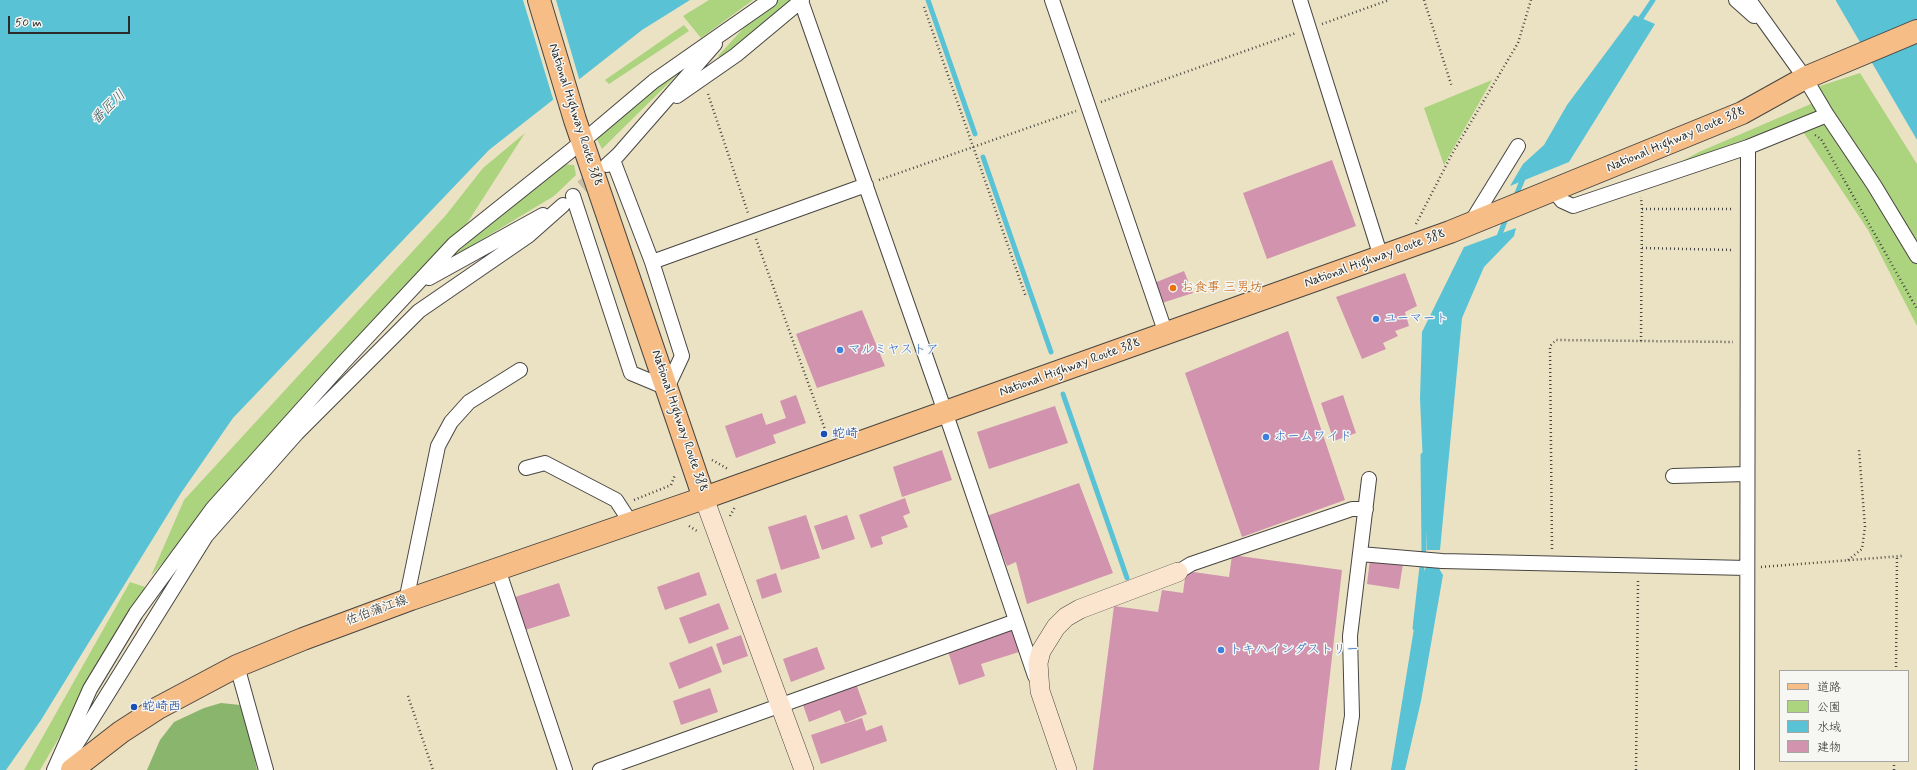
<!DOCTYPE html>
<meta charset="utf-8">
<style>
body{margin:0}
#map{position:relative;width:1917px;height:770px;overflow:hidden;background:#ebe2c4;font-family:Mynerve,"Klee One",sans-serif}
canvas{display:block}
.legend{position:absolute;left:1779px;top:670px;width:130px;height:92px;box-sizing:border-box;background:#f6f6f2;border:1px solid #a5a5a2;margin:0;padding:5px 7px;list-style:none;font-size:12px;color:#2b2b2b}
.legend li{display:flex;align-items:center;gap:8px;height:20px}
.legend b{width:20px;border:1px solid #a5a5a2}
.scale{position:absolute;left:8px;top:16px;width:122px;height:18px;box-sizing:border-box;border:2px solid #2b2b2b;border-top:0;padding-left:5px;font-size:12px;line-height:14px;white-space:nowrap;color:#2b2b2b;-webkit-text-stroke:3px #f6f6f2;paint-order:stroke}
</style>
<div id="map">
<canvas width="1917" height="770"></canvas>
<ul class="legend">
<li><b style="height:5px;background:#f6be86"></b>道路</li>
<li><b style="height:11px;background:#acd37d"></b>公園</li>
<li><b style="height:11px;background:#59c2d5"></b>水域</li>
<li><b style="height:11px;background:#d293ae"></b>建物</li>
</ul>
<div class="scale">50 m</div>
</div>
<script>
const context = document.querySelector('canvas').getContext('2d');
context.lineJoin = 'round';
function fill(path, color) { context.fillStyle = color; context.fill(path, 'evenodd'); }
const shape = rows => new Path2D(rows.map(r => 'M' + r).join(''));
function trace(path, color, width, dash) { context.strokeStyle = color; context.lineWidth = width; context.lineCap = dash ? 'butt' : 'round'; context.setLineDash(dash || []); context.stroke(path); }
function write(font, color, halo, rows, align = 'center') {
  context.font = font + ' Mynerve,"Klee One",sans-serif'; context.lineWidth = 3; context.setLineDash([]); context.textBaseline = 'middle'; context.strokeStyle = halo; context.fillStyle = color; for (const [text, x, y, turn = 0] of rows) {
    context.save(); context.translate(x, y); context.rotate((+turn || 0) * Math.PI / 180); context.textAlign = isNaN(turn) ? turn : align; if (halo) context.strokeText(text, 0, 0); context.fillText(text, 0, 0); context.restore();
  }
}
fill(shape([
 [709,0,753,0,701,38,683,16],
 [776,0,795,0,722,59,718,56,759,11],
 [684,25,689,31,609,84,605,80],
 [694,58,602,149,596,137,605,126],
 [1860,73,1917,164,1917,326,1868,230,1796,121,1677,164,1699,152,1813,103,1817,87],
 [1492,80,1444,165,1424,108],
 [525,133,462,231,151,576,184,500,446,215,483,168],
 [561,164,574,165,576,175,554,196,448,260],
 [130,582,145,587,140,600,40,770,24,770]
]), '#acd37d');
fill(shape([
 [221,703,240,705,246,717,257,770,147,770,160,740,174,722,204,708]
]), '#89b56c');
fill(shape([
 [0,0,690,0,642,30,489,150,233,418,181,493,41,720,6,770,0,770],
 [1836,0,1917,0,1917,140,1836,1],
 [1634,15,1655,24,1569,162,1510,186,1523,164,1544,145,1567,105],
 [1516,228,1514,236,1484,267,1462,318,1440,550,1427,550,1420,399,1422,332,1464,247],
 [1426,567,1438,567,1443,575,1421,701,1405,770,1391,770,1423,573]
]), '#59c2d5');
fill(shape([
 [523,0,556,0,580,82,554,102]
]), '#ebe2c4');
trace(shape([
 [928,0,975,134],
 [1637,24,1653,0],
 [983,157,1051,352],
 [1515,198,1524,176],
 [1498,239,1507,216],
 [1063,394,1127,578],
 [1415,628,1424,549,1423,455]
]), '#59c2d5', 5);
fill(shape([
 [1332,160,1356,226,1267,259,1243,193],
 [1184,271,1193,293,1162,303,1154,283],
 [1405,273,1417,306,1405,312,1409,326,1395,331,1398,336,1383,343,1386,349,1362,359,1336,297],
 [862,310,885,366,817,388,796,334],
 [1288,331,1345,500,1242,537,1185,373],
 [796,395,806,423,773,435,776,443,736,458,725,426,762,413,766,425,786,418,780,401],
 [1343,395,1356,433,1334,441,1321,403],
 [1055,406,1068,443,989,469,977,432],
 [942,450,952,480,902,497,893,467],
 [1079,483,1113,573,1027,604,1016,562,1007,566,987,516],
 [905,498,910,513,903,516,908,527,881,537,883,544,871,548,859,515],
 [806,515,820,558,781,570,768,527],
 [847,515,855,539,822,550,814,526],
 [1232,555,1342,570,1319,770,1093,770,1114,606,1158,612,1162,590,1183,593,1186,571,1229,577],
 [1370,559,1403,564,1399,589,1367,584],
 [699,572,707,595,665,610,657,587],
 [776,573,782,592,762,599,756,580],
 [559,583,570,616,522,631,512,598],
 [719,603,729,629,689,644,679,618],
 [1011,627,1019,652,981,664,985,676,959,685,947,648],
 [741,635,748,656,723,665,716,644],
 [712,646,722,672,679,689,669,663],
 [817,647,825,669,791,682,783,659],
 [855,681,867,714,845,723,840,710,809,722,802,702],
 [710,688,718,712,681,725,673,701],
 [862,718,866,731,882,725,887,741,821,764,811,735]
]), '#d293ae');
trace(shape([
 [582,187,600,171]
]), '#c5bda5', 14, [14, 7]);
const street = shape([
 [1052,0,1166,334],
 [1300,0,1381,257],
 [1736,0,1754,16],
 [1749,0,1805,78,1827,115,1874,185,1917,256],
 [801,1,950,426,1035,676],
 [677,96,736,55,802,0],
 [607,165,618,155,715,44],
 [1554,191,1562,201,1573,206,1748,147,1827,115],
 [573,196,631,373,667,388,682,356,652,262,613,160],
 [1470,224,1518,146],
 [652,262,866,185],
 [429,278,543,215],
 [526,468,545,463,616,500,631,523],
 [1673,476,1747,474],
 [1360,554,1442,561,1747,568],
 [498,569,565,770],
 [1178,572,1191,564,1352,509,1366,509],
 [406,601,438,446,451,422,469,402,520,370],
 [237,666,266,770],
 [64,764,206,536,297,433,419,311,528,236,563,205],
 [54,770,90,689,136,613,213,508,343,363,454,244,583,141,654,81,770,0],
 [600,770,1016,621],
 [1343,770,1352,716,1350,636,1369,479],
 [1747,770,1748,147]
]);
const secondary = shape([
 [704,498,804,770],
 [1067,770,1040,691,1038,663,1041,651,1056,627,1066,617,1080,609,1178,572]
]);
const primary = shape([
 [72,770,121,732,158,708,237,666,303,639,411,599,704,498]
]);
const highway = shape([
 [539,0,575,120,704,498,1450,232,1742,113,1805,78,1917,31]
]);
trace(street, '#484642', 16);
trace(secondary, '#484642', 20);
trace(primary, '#484642', 24);
trace(highway, '#484642', 24);
trace(shape([
 [1424,0,1452,87],
 [924,7,1026,297],
 [1322,24,1389,0],
 [708,94,748,213],
 [1101,102,1296,33],
 [1815,135,1821,139,1917,309],
 [879,180,1076,111],
 [1642,209,1734,209],
 [1416,224,1452,154,1518,43,1531,0],
 [756,239,827,435],
 [1642,248,1733,250],
 [1641,341,1642,209,1641,197],
 [712,460,728,469],
 [634,500,671,485,675,475],
 [730,516,735,507],
 [689,526,697,531],
 [1552,549,1550,346,1556,340,1733,342],
 [1848,560,1862,549,1865,527,1859,450],
 [1761,567,1902,556],
 [1896,671,1897,556],
 [408,696,433,770],
 [1636,770,1638,581],
 [1894,770,1894,761]
]), '#484642', 2.5, [1, 3]);
trace(street, '#fff', 14);
trace(secondary, '#fbe5cf', 19);
trace(primary, '#f6be86', 22);
trace(highway, '#f6be86', 22);
for (const [x, y, r, color] of [
 [1173,288,4,"#e8710a"],
 [1376,319,4,"#3f7fe0"],
 [840,350,4,"#3f7fe0"],
 [824,434,4,"#1a4fb4"],
 [1266,437,4,"#3f7fe0"],
 [1221,650,4,"#3f7fe0"],
 [134,707,4,"#1a4fb4"]
]) { const dot = new Path2D(); dot.arc(x, y, r, 0, 2 * Math.PI); context.fillStyle = color; context.fill(dot); trace(dot, '#f6f6f2', 1.5); }
write('13px', '#2b2b2b', '#f6f6f2', [
 ["National Highway Route 388",575,115,72],
 ["National Highway Route 388",1676,140,-23],
 ["National Highway Route 388",1375,259,-20],
 ["National Highway Route 388",1070,368,-20],
 ["National Highway Route 388",679,421,71],
 ["佐伯蒲江線",377,611,-20]
]);
write('13px', '#c56008', '#f6f6f2', [
 ["お食事 三男坊",1181,288]
], 'left');
write('13px', '#366cbe', '#f6f6f2', [
 ["ユーマート",1384,319],
 ["マルミヤストア",848,350],
 ["ホームワイド",1274,437],
 ["トキハインダストリー",1229,650]
], 'left');
write('13px', '#164399', '#f6f6f2', [
 ["蛇崎",832,434],
 ["蛇崎西",142,707]
], 'left');
write('italic 14px', '#39585e', '#f6f6f2', [
 ["番匠川",109,108,-44]
]);
</script>
